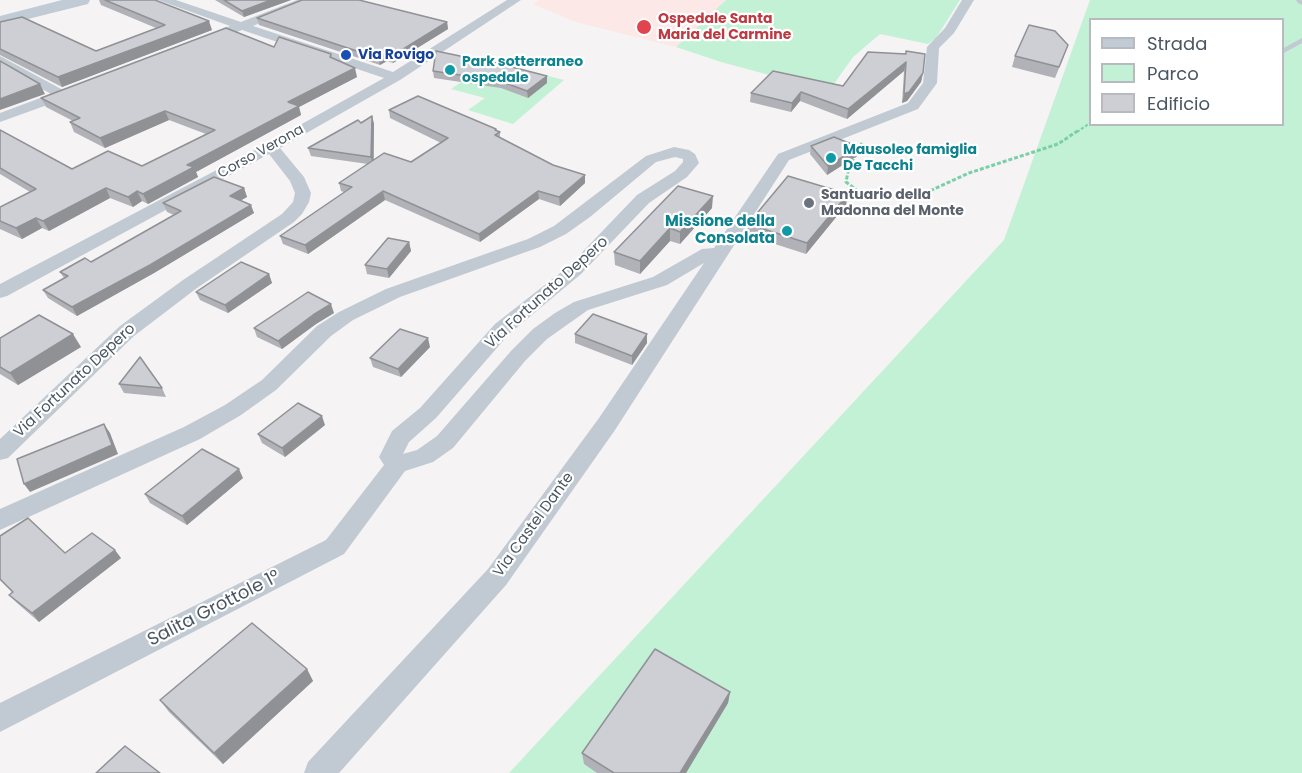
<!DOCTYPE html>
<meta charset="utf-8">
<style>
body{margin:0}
#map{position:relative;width:1302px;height:773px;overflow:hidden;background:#f5f3f3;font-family:Poppins,sans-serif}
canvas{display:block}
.legend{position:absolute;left:1089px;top:18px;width:195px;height:108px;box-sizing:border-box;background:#fff;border:2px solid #b7bbc0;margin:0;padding:8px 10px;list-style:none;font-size:18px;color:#4a5661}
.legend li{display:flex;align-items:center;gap:12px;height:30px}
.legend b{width:30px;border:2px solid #b7bbc0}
</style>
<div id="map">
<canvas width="1302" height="773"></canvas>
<ul class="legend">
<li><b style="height:8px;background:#c1cbd6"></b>Strada</li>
<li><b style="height:16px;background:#c3f1d5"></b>Parco</li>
<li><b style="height:16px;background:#cdcfd5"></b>Edificio</li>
</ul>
</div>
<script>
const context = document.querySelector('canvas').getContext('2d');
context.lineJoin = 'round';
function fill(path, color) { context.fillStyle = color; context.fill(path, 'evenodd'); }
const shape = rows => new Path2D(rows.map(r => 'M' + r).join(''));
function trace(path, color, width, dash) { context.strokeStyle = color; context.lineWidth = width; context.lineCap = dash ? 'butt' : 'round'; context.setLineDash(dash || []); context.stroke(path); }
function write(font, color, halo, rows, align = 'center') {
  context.font = font + ' Poppins,sans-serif'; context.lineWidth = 4.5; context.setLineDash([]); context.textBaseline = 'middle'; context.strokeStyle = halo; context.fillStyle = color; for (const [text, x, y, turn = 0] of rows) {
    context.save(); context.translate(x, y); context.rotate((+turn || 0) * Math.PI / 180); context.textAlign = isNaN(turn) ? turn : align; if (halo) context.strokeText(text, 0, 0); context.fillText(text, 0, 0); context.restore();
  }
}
fill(shape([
 [539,0,726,0,676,47,576,22,533,4]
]), '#fce8e6');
fill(shape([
 [726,0,960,0,936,38,928,44,880,34,853,57,829,91,721,62,676,47],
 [1090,0,1302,0,1302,773,509,773,1004,240],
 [1090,20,1282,20,1282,124,1090,124],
 [488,64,545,78,548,76,564,80,513,124,468,110,485,98,451,89]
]), '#c3f1d5');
trace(shape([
 [1077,132,1090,123]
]), '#7ad0a6', 2, [3, 2]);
trace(shape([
 [862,143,849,167,846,182,858,191,881,198,921,195,969,173,1058,144,1079,130]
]), '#7ad0a6', 3, [4, 2]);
fill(shape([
 [1302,38,1302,43,1282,54,1282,49,1302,38]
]), '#c1cad2');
fill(shape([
 [158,0,176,0,241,22,297,0,314,0,253,26,393,72,507,0,521,0,400,80,280,148,304,177,311,193,309,202,302,214,294,222,197,288,134,336,8,458,0,460,0,439,120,326,183,280,282,214,293,202,295,193,290,181,269,154,7,296,0,298,0,284,266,144,384,78,242,30,209,43,201,43,199,40,201,37,230,26,158,0],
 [962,0,974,0,954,33,939,48,937,83,918,109,789,160,615,430,506,585,339,773,304,773,308,762,488,569,599,418,704,263,667,285,588,310,547,339,525,361,453,448,433,462,405,471,344,554,0,732,0,703,326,540,384,465,379,457,392,431,420,408,495,324,569,266,637,195,675,171,683,162,683,159,675,157,656,162,590,217,566,234,540,247,400,297,353,320,331,336,276,390,241,415,200,439,0,530,0,509,184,427,225,405,262,380,317,326,339,312,386,289,528,239,554,226,646,156,674,147,689,150,695,154,699,163,687,177,649,203,581,274,509,334,436,418,409,442,403,454,417,450,437,436,511,351,533,329,555,313,574,302,653,277,702,249,714,248,778,154,908,103,923,83,927,47,945,28,962,0],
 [1296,0,1302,0,1302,5,1298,3,1296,0],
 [0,56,63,90,70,88,77,92,75,95,0,122,0,113,51,94,0,65,0,56]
]), '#c1cad2');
fill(shape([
 [62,0,90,0,88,4,0,26,0,16,62,0]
]), '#c1cbd6');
fill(shape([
 [99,0,155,0,212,30,62,87,0,55,0,22,96,51,156,28,101,5],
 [215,0,291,0,244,17],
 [302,0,363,0,361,1,447,22,448,29,393,63,387,61,380,65,259,25,257,18],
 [274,47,331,54,332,58,357,77,299,107,301,115,196,172,198,177,148,204,142,201,133,207,110,198,49,231,42,228,22,239,0,229,0,207,30,192,0,174,0,130,72,169,142,166,206,134,169,120,105,148,74,132,70,122,73,121,46,107,41,98],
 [906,54,923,73,921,82,907,101,902,103,904,71,847,119,800,101,791,112,750,102,751,93,843,86],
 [1015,56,1064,56,1055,78,1012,67],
 [475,65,547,83,528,98,501,88,434,78,433,71],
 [389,110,496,129,497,131,500,132,500,138,553,165,585,175,585,183,560,206,539,199,480,242,385,200,308,254,283,244,280,236,344,192,341,191,339,183,368,164,311,156,308,148,361,123,372,116,374,124,374,160,411,162,441,143,390,118],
 [811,146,859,147,857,156,827,175,810,154],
 [244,188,247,197,240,200,254,213,154,273,77,316,48,298,43,290,64,278,60,272,91,262,174,215,167,212,163,203],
 [848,194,846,205,806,254,747,235,748,224],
 [712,208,680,244,670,241,640,274,615,265,614,252],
 [409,242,411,251,389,278,367,274,365,265],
 [269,274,272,283,228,313,200,300,196,292],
 [334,313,316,324,282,349,257,337,254,328],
 [575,334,647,334,647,343,632,365,575,343],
 [0,338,81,347,18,385,0,374],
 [430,347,401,377,373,367,370,358],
 [119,384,162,388,166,397,124,393],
 [325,425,285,457,262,443,258,434],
 [243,478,187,525,150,503,145,494],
 [0,536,65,553,121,558,39,622,17,603,9,595,12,592,0,580],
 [307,669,313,681,223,764,169,712,160,700],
 [730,692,728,703,686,773,597,773,584,764,582,753]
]), '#b0b2b7');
fill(shape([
 [271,0,291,0,244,17,242,11],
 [209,21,212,30,62,87,58,77],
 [447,22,448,29,393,63,392,56],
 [386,54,387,61,380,65,378,58],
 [906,62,904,71,847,119,848,109],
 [355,68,357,77,299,107,301,115,196,172,198,177,148,204,143,194,187,165,288,102],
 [923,73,921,82,907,101,902,103,904,94],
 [547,76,547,83,528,98,527,91],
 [40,84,45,94,0,110,0,99],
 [801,92,800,101,791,112,792,103],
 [165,111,169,120,105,148,100,138],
 [372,116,374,124,373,165,371,157],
 [859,147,857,156,827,175,828,166],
 [585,175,585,183,560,206,559,197],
 [106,188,110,198,49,231,43,221],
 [244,188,247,197,233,205,230,196],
 [137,191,142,201,133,207,128,197],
 [383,191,385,200,308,254,305,245],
 [538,191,539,199,480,242,479,234],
 [848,194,846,205,806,254,807,243],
 [713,196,712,208,680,244,680,232],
 [251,205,254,213,154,273,77,316,72,307],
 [36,218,42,228,22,239,16,228],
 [670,228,670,241,640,274,640,261],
 [409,242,411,251,389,278,387,269],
 [269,274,272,283,228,313,225,305],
 [331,304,334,313,316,324,282,349,278,341,313,315],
 [73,334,81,347,18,385,10,373],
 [647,334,647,343,632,365,632,356],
 [428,338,430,347,401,377,398,369],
 [322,416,325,425,285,457,282,448],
 [104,424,110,433,118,454,30,492,24,484],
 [239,469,243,478,187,525,182,516],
 [115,550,121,558,39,622,32,613],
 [307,669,313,681,223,764,214,753],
 [730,692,728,703,686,773,680,773]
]), '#909195');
const building = shape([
 [105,0,155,0,209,21,58,77,0,49,0,22,22,17,96,51,165,25,105,0],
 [224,0,271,0,242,11,224,0],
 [302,0,359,0,447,22,392,56,386,54,378,58,257,18,302,0],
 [1029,25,1055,31,1068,45,1059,67,1015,56,1029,25],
 [226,28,274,47,279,37,331,54,330,57,355,68,288,102,299,106,187,165,194,167,143,194,137,191,128,197,106,188,43,221,36,218,16,228,0,221,0,207,36,189,0,168,0,130,72,169,108,151,142,166,215,130,165,111,100,138,70,122,80,118,41,98,226,28],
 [436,51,460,56,475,65,477,58,547,76,527,91,500,81,433,71,436,51],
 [906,51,925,54,923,73,909,92,904,94,906,62,848,109,801,92,792,103,751,93,773,71,843,86,868,52,906,54,906,51],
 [0,61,40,84,0,99,0,61],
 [418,96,496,129,495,130,500,132,495,135,553,165,585,175,559,197,538,191,479,234,383,191,305,245,280,236,352,187,339,183,384,153,411,162,448,138,389,110,418,96],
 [372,116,371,157,308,148,358,120,361,123,372,116],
 [834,137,859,147,828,166,811,146,834,137],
 [788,176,848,194,807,243,748,224,788,176],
 [214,177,244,188,230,196,251,205,150,265,72,307,43,290,68,276,60,272,85,258,91,262,181,211,163,203,214,177],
 [678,186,713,196,680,232,670,228,640,261,614,252,678,186],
 [388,238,409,242,387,269,365,265,388,238],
 [241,262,269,274,225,305,196,292,241,262],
 [308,292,331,304,313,315,278,341,254,328,308,292],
 [593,314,647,334,632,356,575,334,593,314],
 [39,315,73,334,10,373,0,367,0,338,39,315],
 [400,329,428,338,398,369,370,358,400,329],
 [140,357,162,388,119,384,140,357],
 [298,403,322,416,282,448,258,434,298,403],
 [104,424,112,445,24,484,17,459,104,424],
 [202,449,239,469,182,516,145,494,202,449],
 [28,518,65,553,92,533,115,550,32,613,9,595,13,592,0,579,0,536,28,518],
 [252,623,307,669,214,753,160,700,252,623],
 [655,649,730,692,680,773,614,773,582,753,655,649],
 [125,746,160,773,96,773,125,746]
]);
fill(building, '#cdcfd5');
trace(building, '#909195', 1.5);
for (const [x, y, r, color] of [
 [644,27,8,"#e0444e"],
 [346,55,6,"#1a4fb4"],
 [450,70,6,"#0f9aa8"],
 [831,158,6,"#0f9aa8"],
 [809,203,6,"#6b7280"],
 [787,231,6,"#0f9aa8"]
]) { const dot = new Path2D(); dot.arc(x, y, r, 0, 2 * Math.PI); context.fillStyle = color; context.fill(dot); trace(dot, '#fff', 2); }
write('bold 14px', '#be3a42', '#fff', [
 ["Ospedale Santa",658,19],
 ["Maria del Carmine",658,35]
], 'left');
write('bold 14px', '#164399', '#fff', [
 ["Via Rovigo",358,55]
], 'left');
write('bold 14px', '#0d838f', '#fff', [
 ["Park sotterraneo",462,62],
 ["ospedale",462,78],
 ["Mausoleo famiglia",843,150],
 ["De Tacchi",843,166]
], 'left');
write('14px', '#4a5661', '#fff', [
 ["Corso Verona",261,152,-29]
]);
write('bold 14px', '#5b616d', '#fff', [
 ["Santuario della",821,195],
 ["Madonna del Monte",821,211]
], 'left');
write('bold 15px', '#0d838f', '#fff', [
 ["Missione della",775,222],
 ["Consolata",775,239]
], 'right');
write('15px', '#4a5661', '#fff', [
 ["Via Fortunato Depero",547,293,-42],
 ["Via Fortunato Depero",75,381,-43],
 ["Via Castel Dante",534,525,-54]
]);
write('18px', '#4a5661', '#fff', [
 ["Salita Grottole 1°",214,609,-27]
]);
</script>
